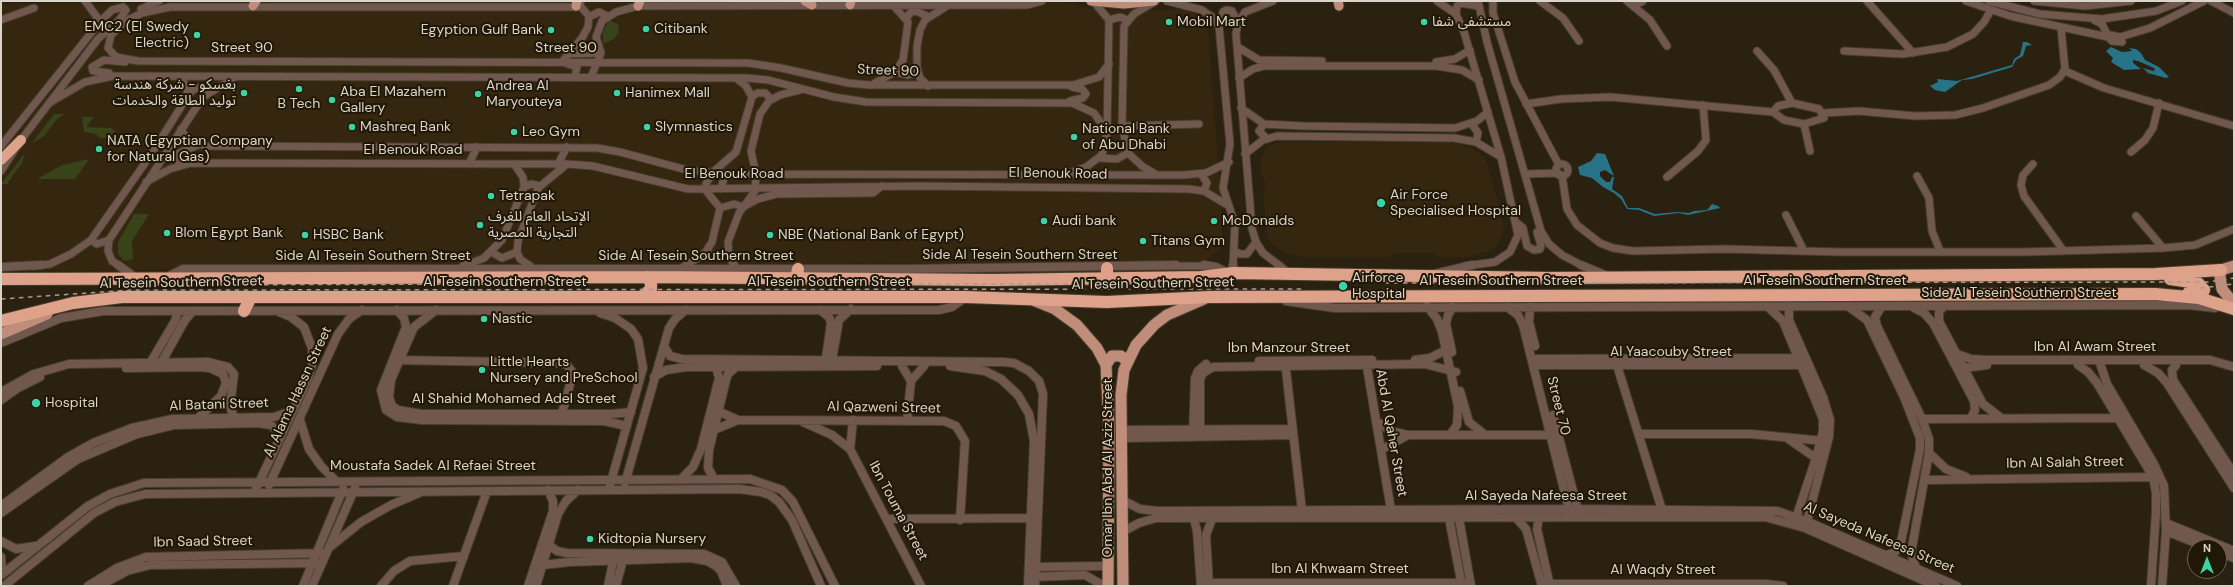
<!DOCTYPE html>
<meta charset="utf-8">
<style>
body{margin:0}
#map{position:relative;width:2235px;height:587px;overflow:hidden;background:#2b2110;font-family:"DM Sans",sans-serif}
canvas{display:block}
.frame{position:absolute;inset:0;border:2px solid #dbd4ca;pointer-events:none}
.north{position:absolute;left:2187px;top:539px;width:40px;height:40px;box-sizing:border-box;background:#211707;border:1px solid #6b6355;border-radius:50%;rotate:0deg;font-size:11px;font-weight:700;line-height:16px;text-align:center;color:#dbd4ca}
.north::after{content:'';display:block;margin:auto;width:14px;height:18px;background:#3ad4a5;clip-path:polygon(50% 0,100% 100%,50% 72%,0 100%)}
</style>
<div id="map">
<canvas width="2235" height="587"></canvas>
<div class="frame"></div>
<div class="north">N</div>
</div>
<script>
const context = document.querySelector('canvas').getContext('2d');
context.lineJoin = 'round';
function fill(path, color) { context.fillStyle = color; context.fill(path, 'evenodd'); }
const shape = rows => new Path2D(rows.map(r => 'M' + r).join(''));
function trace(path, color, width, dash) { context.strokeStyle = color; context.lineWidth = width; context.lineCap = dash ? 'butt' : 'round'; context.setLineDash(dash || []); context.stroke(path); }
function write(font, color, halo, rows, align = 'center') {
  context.font = font + ' "DM Sans","Noto Sans Arabic",sans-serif'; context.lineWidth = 4; context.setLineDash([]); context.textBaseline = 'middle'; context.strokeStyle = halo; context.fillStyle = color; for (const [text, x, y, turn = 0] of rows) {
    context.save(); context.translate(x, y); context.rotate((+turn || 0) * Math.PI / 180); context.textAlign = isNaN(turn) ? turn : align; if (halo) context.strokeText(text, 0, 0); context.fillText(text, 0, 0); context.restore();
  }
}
fill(shape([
 [551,1,1060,1,1099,10,1191,9,1204,17,1208,29,1222,215,1222,248,1205,261,1,271,1,4],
 [1278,142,1451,142,1472,148,1485,158,1487,164,1502,215,1500,215,1504,227,1503,235,1496,246,1487,252,1469,257,1439,257,1432,253,1394,253,1390,257,1301,257,1284,252,1273,245,1267,237,1263,193,1266,192,1265,187,1264,177,1261,176,1260,159,1267,147]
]), '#34260f');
fill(shape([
 [609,20,618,24,619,32,614,39,603,44,603,32],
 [54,114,65,114,57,119,44,136,32,143],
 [82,117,94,117,86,127,113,128,112,130,115,130,110,138,100,138,96,134,84,132],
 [25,153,22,163,8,182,9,184,1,184],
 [89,159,75,179,37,179,62,165],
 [134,214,149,214,132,241,133,259,124,261,118,254,118,242]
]), '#39431a');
fill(shape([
 [2023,42,2027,42,2032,45,2026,46,2023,56,2016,60,2012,67,1972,79,1962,80,1945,92,1935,90,1930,86,1938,82,1937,79,1957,81,2012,65,2014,59,2020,55],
 [2111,47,2122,52,2132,51,2129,48,2136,49,2141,53,2145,60,2159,67,2169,77,2166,78,2148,73,2143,68,2153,71,2155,70,2154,68,2138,61,2133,60,2133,63,2141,69,2124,70,2111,62,2113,58,2106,51],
 [1597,153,1605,154,1614,176,1605,170,1600,172,1600,176,1606,182,1610,182,1612,177,1614,177,1612,189,1622,196,1628,208,1639,208,1655,214,1678,212,1689,213,1694,211,1707,210,1712,204,1718,206,1720,208,1688,215,1679,213,1654,216,1639,210,1627,209,1621,199,1614,193,1603,187,1592,178,1580,175,1578,167,1591,161]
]), '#277489');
const minorFar1 = shape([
 [1156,1,1134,14,1124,26,1122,126,1128,153,1142,166,1157,175],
 [1167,1,1202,10,1212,17,1219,26,1230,144,1223,188,1235,224,1233,266],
 [1273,1,1245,12,1238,23,1236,34,1252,229,1256,242,1263,253,1280,266],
 [1437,1,1456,14,1464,32,1501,157,1518,235,1510,252,1495,262,1465,266],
 [1478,1,1487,42,1541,231,1549,244,1562,255,1583,266],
 [1493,1,1493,13,1515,82,1559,165],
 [1540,1,1563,18,1579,41],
 [1627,1,1650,20,1667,46],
 [1867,1,1913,53],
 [1966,1,2010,16,2108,37],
 [1989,1,2040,14,2102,19,2156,11,2182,1],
 [2034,1,2085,6,2131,1],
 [2211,1,2234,13],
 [1633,6,1643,1],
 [581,7,170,7,142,13,124,22,111,35,108,48,116,57,138,61,748,63,781,68,848,83,869,85,1073,85,1099,77,1109,64],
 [141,9,159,1],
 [1456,14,1457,6,1461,3,1478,6],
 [589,17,599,12,607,16],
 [906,18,911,12,916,11,929,17],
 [1,20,34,8],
 [1109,20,1120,17,1127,20],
 [2094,20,2102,24,2108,36],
 [1219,26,1223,12,1226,10,1232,11,1238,23],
 [95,27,112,10,123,7,126,10,120,19],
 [2110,35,2120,37,2122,42,2112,41,2109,38,2110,35],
 [2120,37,2150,28,2204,1],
 [1238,47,1259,60,1322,61],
 [1757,51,1774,70,1792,103],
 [1844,51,1903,54,1947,47,1973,34,1984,22,1991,10],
 [567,54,601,53],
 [1436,62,1455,59,1470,50],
 [2065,71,2104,88,2234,126],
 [895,72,907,75,918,73],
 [109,73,93,71,92,67,104,60,125,62],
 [575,76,577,67,562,62,582,38,588,27,589,16,581,7,580,2],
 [591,77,601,53,596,37,602,21,616,12,638,6,1027,5,1042,1],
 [1239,78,1253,69,1264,66,1436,66,1462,70,1479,80],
 [875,83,895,72,903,60,908,22,893,5],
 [928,86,920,78,917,68,917,46,920,30,925,20,947,6],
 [189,94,194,89,203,87,206,89,203,97],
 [752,97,757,93,765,93,770,98,769,101],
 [1070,101,1083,98,1086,94,1082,89,1072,87],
 [49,103,85,82,113,76,747,78,768,80,834,97,866,102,1072,103,1094,113,1107,132],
 [1792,103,1819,109,1824,118,1804,124,1784,120,1773,112,1778,106,1792,103],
 [1526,104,1561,99,1610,97,1773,112],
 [1241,108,1264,124,1303,126,1455,128,1477,121,1488,112],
 [1823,113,1859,111,1915,116,1955,115,1983,108,2049,85,2060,77,2065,69,2061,28],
 [1264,124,1259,131,1267,139],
 [1472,124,1478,133,1476,142],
 [1804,124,1810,151],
 [1122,126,1199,124],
 [181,129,188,141,207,146,597,148,620,152,687,170,725,174,1183,175,1206,173,1229,162],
 [1,146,95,28,97,17,85,1],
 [2131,152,2145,140,2153,128,2159,103],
 [1245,154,1263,140,1277,136,1454,138,1476,142,1501,157],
 [1100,158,1117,159,1128,153],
 [469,164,477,147],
 [558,164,567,147],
 [2033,164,2023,175,2021,185,2024,196,2063,250],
 '1556 170a6 6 0 1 1 12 0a6 6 0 1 1-12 0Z',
 [180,165,176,158,179,153,198,145],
 [1,171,21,140,98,39,120,19],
 [1072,172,1086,167,1102,155,1107,132,1109,20,1094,2],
 [1201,174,1207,183,1204,191],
 [1525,174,1558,173],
 [1562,175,1567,209,1577,225,1600,243,1613,248,1633,251,1724,249,1839,252,2024,252,2163,248,2195,245,2234,229],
 [1917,176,1929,198,1932,231,1940,251],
 [1667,177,1698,151,1706,140,1703,105],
 [146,182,170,169,191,163,567,164,593,166,688,189,919,186,1189,189,1204,191,1229,206],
 [524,187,531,184,540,186],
 [721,189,725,174],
 [720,208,734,204,743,207,758,199,777,194,873,193,882,186],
 [1786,215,1804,251],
 [2136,216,2163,248],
 [1517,223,1523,228,1527,246,1534,250,1540,249,1541,246,1537,232],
 [91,240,97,244,109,240],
 [1234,251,1240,254,1247,254,1256,242],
 [491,252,502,258,517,252],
 [705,253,718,256,728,251],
 [34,266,50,264,71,254,91,240,150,156,186,99,188,87,178,76],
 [120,266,112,261,108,251,109,240,203,97,234,78],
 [464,266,484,258,502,240,524,187,523,177,514,164],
 [530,266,520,259,517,252,518,241,538,188,567,164],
 [685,266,705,253,712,242,720,208,707,192,706,184,712,173,736,152,752,97,746,86,736,78],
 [734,266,729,256,728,242,739,213,755,191,756,174,751,151,760,114,769,101,780,95,800,90],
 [1103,266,1211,266]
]);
const minor = shape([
 [118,265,136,278],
 [528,265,533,269],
 [734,265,735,268],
 [1204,265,1216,267,1230,274],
 [1278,265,1288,273],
 [1581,265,1605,275],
 [1,267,41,265],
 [462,267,466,265],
 [683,268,687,265],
 [1233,273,1233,265],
 [1434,274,1472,265],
 [165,278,183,269,907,269,1176,265],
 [1286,301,1335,308,2189,305,2215,308],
 [1427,306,1437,319,1442,332,1458,406,1457,425,1450,435],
 [1789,306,1789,320,1823,397,1830,420,1829,437,1806,525],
 [1882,306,1875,317,1877,326,1922,419,1929,439,1929,453,1911,553,1916,568],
 [1944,306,1939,312,1939,321,1983,404,2001,418],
 [1507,307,1518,315,1523,325,1570,514],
 [1530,307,1529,322,1535,346],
 [1768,307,1783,321,1823,419,1823,431,1816,458,1795,521],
 [1849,307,1867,320,1904,397,1920,438,1920,449,1900,547,1894,553,1886,555],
 [1914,308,1924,313,1933,323,1974,401,1975,410,1971,418],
 [397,310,404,318,406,327,381,390,386,410,397,417,422,420,604,421,627,426],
 [436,310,414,327,391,380,389,397,392,406,398,410,421,414,612,414,631,412],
 [820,310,829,317,831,323,825,365],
 [600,313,615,318,631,329,638,339,643,368,610,485],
 [1,343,61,318,103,311,939,310,952,307,966,297],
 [664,346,670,356,682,359,1003,362,1014,363,1029,371,1039,381,1043,394,1035,586],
 [1452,352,1446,324,1448,315,1453,307],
 [1957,354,1971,359,1985,360,2210,360,2234,367],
 [1533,359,1806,358],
 [396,360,562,363,567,365,573,373,561,417],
 [1415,360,1430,358,1446,350],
 [2099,360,2107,384,2154,464,2164,486,2166,531,2162,586],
 [1259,361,1372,360],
 [1285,361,1302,511],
 [1366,361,1391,510],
 [1616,362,1662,510],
 [149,365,175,321,178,311],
 [160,365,185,320,193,311],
 [1534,365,1809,365],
 [2078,365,2088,372,2097,383,2153,477,2156,493,2156,512,2151,586],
 [2144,365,2158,373,2167,383,2234,488],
 [2176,365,2172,370,2173,380,2234,474],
 [831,366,839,320,851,309],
 [902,366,911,381],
 [950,366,985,371,1001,379,1018,395,1029,414,1034,441,1028,586],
 [126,368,199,367,210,368,223,374,226,383,221,396,199,417],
 [1964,368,1987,365],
 [654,377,666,370,686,367,877,366],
 [1460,391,1469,422,1485,435],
 [1,392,34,374,69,364,208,362,228,367,234,374,230,407,234,417],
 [1,400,18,388,40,377],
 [718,411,738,420],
 [1553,415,1579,514],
 [1922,419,2118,418],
 [300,420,309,449,321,466,336,481],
 [907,420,911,381,924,366],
 [1376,421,1391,431,1408,435,1556,435],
 [803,422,832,435,850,449,921,586],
 [714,430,738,420,944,421,956,426,965,441,960,520],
 [1122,430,1293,429],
 [1639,434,1751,434,1824,441],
 [1193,436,1195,378,1198,371,1206,364],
 [1200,436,1200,379,1203,373,1213,367,1425,364,1456,372],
 [1122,438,1293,435],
 [1787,438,1820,461],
 [850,449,853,420],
 [1381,450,1408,435],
 [1929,453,1946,469,1966,477],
 [681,479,693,467,701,449,719,378,716,367],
 [714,479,708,468,709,450,726,380,728,374,736,367],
 [1925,480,2156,477],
 [625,483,669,328,675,319,686,310],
 [269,485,338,334,349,319,362,310],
 [254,493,308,379,313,362,312,348,304,327,291,317,279,312],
 [1122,500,1140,509,1158,511,1569,509,1777,511,1806,521,1957,586],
 [1,506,68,457,93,443,132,428,173,419,274,417,292,411],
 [1,513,78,459,137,434,174,425,258,423,271,425,280,434],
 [1449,518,1462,586],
 [1459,518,1471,586],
 [1516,518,1526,529,1542,586],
 [1539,518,1537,529,1550,586],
 [887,519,1030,518],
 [1194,519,1197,531,1201,586],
 [2166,523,2234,551],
 [1124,531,1139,523,1156,518,1765,517,1805,528,1936,586],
 [2166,531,2206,547],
 [1,541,16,549,35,546],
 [549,545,557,551,567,553,704,554,722,562,736,586],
 [330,547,361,522,391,505,419,493],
 [2219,552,2234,558],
 [1,557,2,574],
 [543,565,569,562,691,558,707,561,716,566,721,571,727,586],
 [1031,567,1108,566],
 [1,575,88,506,110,494,144,483,750,479,782,490,793,502,835,586],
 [1032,577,1085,575,1104,586],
 [1209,583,1470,583],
 [1542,584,1766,584,1783,586],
 [4,586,94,513,115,502,145,494,739,489,761,492,770,495,779,502,792,520,821,586],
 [88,586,117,568,146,557,326,553],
 [99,586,127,571,150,565,322,563],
 [303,586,343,489],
 [312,586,355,488],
 [381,586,394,571,410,561,464,556],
 [453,586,487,491],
 [528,586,553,511,553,501,548,490],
 [536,586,558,514,566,501,578,490],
 [608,586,614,557],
 [616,586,624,556],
 [1209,586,1206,535,1212,519]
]);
const majorFar1 = shape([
 [805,1,812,5],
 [1091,1,1124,4,1154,1],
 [1338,1,1339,6],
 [850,5,851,1],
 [253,6,256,1],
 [576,6,577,1],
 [638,6,640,1]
]);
const major = shape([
 [2234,266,2221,270,2220,277,2222,289,2234,304],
 [1035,301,1055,309,1077,325,1097,348,1106,365,1109,428,1108,586],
 [1,334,47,314],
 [1106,365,1112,356,1121,356,1127,361],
 [1123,586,1121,395,1124,370,1136,345,1154,325,1167,315,1204,299]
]);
const highwayFar1 = shape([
 [1,160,21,140]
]);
const highway = shape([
 [1107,268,1107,279],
 [1,279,647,277,993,280,1201,277,1233,273,1549,278,2156,274,2221,270],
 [796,279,798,269],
 [2170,279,2198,283,2204,290,2203,292,2189,292],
 [642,297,651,289,651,283,647,277],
 [244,311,251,297],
 [1,321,73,303,122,297,966,297,1107,302,1209,297,2155,294,2199,298,2234,309]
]);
trace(minorFar1, '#473e2e', 9);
trace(minor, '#473e2e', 10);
trace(majorFar1, '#473e2e', 11);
trace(major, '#473e2e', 13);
trace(highwayFar1, '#473e2e', 12);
trace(highway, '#473e2e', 14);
trace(minorFar1, '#71584e', 7);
trace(minor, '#71584e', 8);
trace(majorFar1, '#bf8d79', 9);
trace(major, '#bf8d79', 11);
trace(highwayFar1, '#dea18a', 10);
trace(highway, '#dea18a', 12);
trace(shape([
 [1385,283,2208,282,2234,278],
 [856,284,1134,284],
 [120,285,546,284],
 [2200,288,2234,284],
 [1,299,131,290,1301,289]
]), '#a59d91', 1.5, [4.5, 4.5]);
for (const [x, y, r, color] of [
 [1169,22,4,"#3ad4a5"],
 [1424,22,4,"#3ad4a5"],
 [646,29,4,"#3ad4a5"],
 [551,30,4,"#3ad4a5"],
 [197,35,4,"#3ad4a5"],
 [299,89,4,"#3ad4a5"],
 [244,93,4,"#3ad4a5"],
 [617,93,4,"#3ad4a5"],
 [478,94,4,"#3ad4a5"],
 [332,100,4,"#3ad4a5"],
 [352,127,4,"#3ad4a5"],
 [647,127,4,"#3ad4a5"],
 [514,132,4,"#3ad4a5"],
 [1074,137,4,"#3ad4a5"],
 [99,149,4,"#3ad4a5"],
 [491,196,4,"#3ad4a5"],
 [1381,203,5,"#3ad4a5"],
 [1044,221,4,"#3ad4a5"],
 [1214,221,4,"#3ad4a5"],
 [480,225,4,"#3ad4a5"],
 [167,233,4,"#3ad4a5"],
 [305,235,4,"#3ad4a5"],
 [770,235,4,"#3ad4a5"],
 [1143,241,4,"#3ad4a5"],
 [1343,286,5,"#3ad4a5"],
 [484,319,4,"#3ad4a5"],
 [482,370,4,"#3ad4a5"],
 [36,403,5,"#3ad4a5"],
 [590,539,4,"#3ad4a5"]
]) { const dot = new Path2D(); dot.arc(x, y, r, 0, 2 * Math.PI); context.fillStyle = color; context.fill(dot); trace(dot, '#211707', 1.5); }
write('14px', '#dbd4ca', '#211707', [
 ["Mobil Mart",1177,22],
 ["مستشفى شفا",1432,22],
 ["EMC2 (El Swedy",189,27,"right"],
 ["Electric)",189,43,"right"],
 ["Citibank",654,29],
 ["Egyption Gulf Bank",543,30,"right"],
 ["بغسكو - شركة هندسة",236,85,"right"],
 ["توليد الطاقة والخدمات",236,101,"right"],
 ["Andrea Al",486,86],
 ["Maryouteya",486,102],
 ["Aba El Mazahem",340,92],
 ["Gallery",340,108],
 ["Hanimex Mall",625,93],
 ["B Tech",299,104,"center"],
 ["Mashreq Bank",360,127],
 ["Slymnastics",655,127],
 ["National Bank",1082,129],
 ["of Abu Dhabi",1082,145],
 ["Leo Gym",522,132],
 ["NATA (Egyptian Company",107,141],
 ["for Natural Gas)",107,157],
 ["Air Force",1390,195],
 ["Specialised Hospital",1390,211],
 ["Tetrapak",499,196],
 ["الإتحاد العام للغرف",488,217],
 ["التجارية المصرية",488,233],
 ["Audi bank",1052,221],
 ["McDonalds",1222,221],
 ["Blom Egypt Bank",175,233],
 ["HSBC Bank",313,235],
 ["NBE (National Bank of Egypt)",778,235],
 ["Titans Gym",1151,241],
 ["Airforce",1352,278],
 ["Hospital",1352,294],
 ["Nastic",492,319],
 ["Little Hearts",490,362],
 ["Nursery and PreSchool",490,378],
 ["Hospital",45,403],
 ["Kidtopia Nursery",598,539]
], 'left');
write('14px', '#dbd4ca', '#211707', [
 ["Street 90",242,48],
 ["Street 90",566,48],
 ["Street 90",888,71,2],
 ["El Benouk Road",413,150],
 ["El Benouk Road",734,174],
 ["El Benouk Road",1058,174,1],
 ["Side Al Tesein Southern Street",1020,255],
 ["Side Al Tesein Southern Street",373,256],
 ["Side Al Tesein Southern Street",696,256],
 ["Al Tesein Southern Street",1501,281],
 ["Al Tesein Southern Street",1825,281],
 ["Al Tesein Southern Street",505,282],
 ["Al Tesein Southern Street",829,282],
 ["Al Tesein Southern Street",181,283,-1],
 ["Al Tesein Southern Street",1153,284,-1],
 ["Side Al Tesein Southern Street",2019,293],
 ["Ibn Al Awam Street",2095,347],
 ["Ibn Manzour Street",1289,348],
 ["Al Yaacouby Street",1671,352],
 ["Al Alama Hassn Street",298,392,-65],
 ["Al Shahid Mohamed Adel Street",514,399],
 ["Al Batani Street",219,405,-2],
 ["Street 70",1558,406,76],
 ["Al Qazweni Street",884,408,1],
 ["Abd Al Qaher Street",1391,433,80],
 ["Ibn Al Salah Street",2065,463,-1],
 ["Moustafa Sadek Al Refaei Street",433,466],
 ["Omar Ibn Abd Al Aziz Street",1108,468,-90],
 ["Al Sayeda Nafeesa Street",1546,496],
 ["Ibn Touma Street",898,511,62],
 ["Al Sayeda Nafeesa Street",1879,538,23],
 ["Ibn Saad Street",203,542,-1],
 ["Ibn Al Khwaam Street",1340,569],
 ["Al Waqdy Street",1663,570]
]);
</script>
